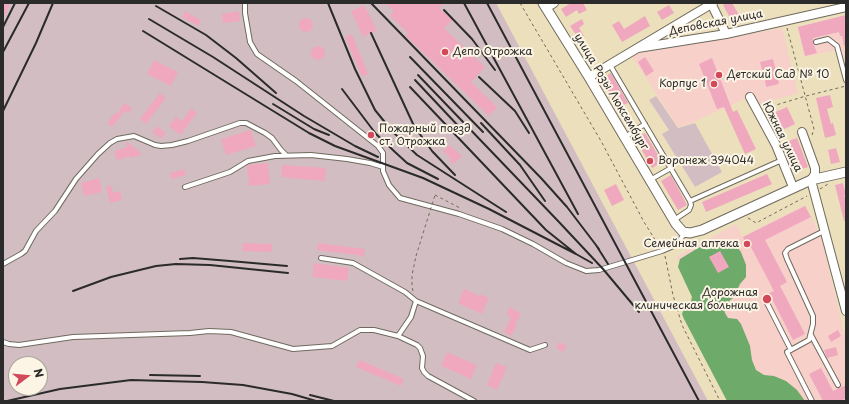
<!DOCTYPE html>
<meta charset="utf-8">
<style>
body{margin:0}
#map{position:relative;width:849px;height:404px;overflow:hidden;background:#ecdfbc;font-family:"Playpen Sans",sans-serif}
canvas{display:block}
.frame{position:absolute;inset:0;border:4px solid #2b2b2b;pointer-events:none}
.north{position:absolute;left:8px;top:356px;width:40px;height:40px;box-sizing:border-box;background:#fcf5e5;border:1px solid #a8a49b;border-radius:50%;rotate:74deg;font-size:11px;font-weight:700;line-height:16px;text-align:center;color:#2b2b2b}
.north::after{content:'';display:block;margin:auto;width:14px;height:18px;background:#d1495b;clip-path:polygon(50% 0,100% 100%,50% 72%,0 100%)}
</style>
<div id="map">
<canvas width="849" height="404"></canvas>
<div class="frame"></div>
<div class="north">N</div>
</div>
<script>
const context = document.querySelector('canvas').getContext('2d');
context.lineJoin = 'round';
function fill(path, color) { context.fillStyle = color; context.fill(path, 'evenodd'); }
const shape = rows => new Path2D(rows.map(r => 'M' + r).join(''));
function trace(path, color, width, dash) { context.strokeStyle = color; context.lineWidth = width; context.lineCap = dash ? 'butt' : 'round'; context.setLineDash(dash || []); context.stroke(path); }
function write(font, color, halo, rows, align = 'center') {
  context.font = font + ' "Playpen Sans",sans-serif'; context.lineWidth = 4; context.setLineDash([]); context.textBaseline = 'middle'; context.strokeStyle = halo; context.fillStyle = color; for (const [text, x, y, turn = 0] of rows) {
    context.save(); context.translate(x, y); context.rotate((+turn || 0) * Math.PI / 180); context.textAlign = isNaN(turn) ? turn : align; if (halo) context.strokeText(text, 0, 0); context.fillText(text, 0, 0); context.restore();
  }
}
fill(shape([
 [846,15,846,91,836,50,805,57,797,27],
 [782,28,798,93,758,105,753,95,689,124,678,127,632,56,635,54],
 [805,205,821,237,846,340,846,401,759,401,740,376,676,257,736,224,742,237]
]), '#f7d0ca');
fill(shape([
 [3,3,496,3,708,401,3,401],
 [16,364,40,364,40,388,16,388],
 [656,96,678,128,695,123,722,172,695,187,662,134,669,130,649,100]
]), '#d2bec2');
fill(shape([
 [729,241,735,244,741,252,746,265,746,277,740,284,734,297,727,303,724,309,725,313,728,318,737,319,741,324,750,346,752,360,756,370,764,375,774,376,786,381,797,390,805,401,727,401,684,319,682,314,684,308,690,305,692,297,678,267,680,259,698,248,714,242]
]), '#6eaa6a');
fill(shape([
 [3,3,11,3,3,19],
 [385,3,444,3,439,8,452,20,444,28,485,67,471,82,497,107,489,116,406,36,408,33,390,16,394,11],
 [571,3,583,3,587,10,579,14,577,10,566,17,561,9],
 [727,3,732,3,741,18,733,23,723,5],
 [364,5,377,30,363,37,351,11],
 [669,5,674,13,662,20,657,12],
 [185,11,201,20,198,26,182,17],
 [239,11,240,21,223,23,222,14],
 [846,15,846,46,844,46,842,36,840,36,839,32,813,38,813,43,817,53,805,56,798,27],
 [645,16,650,26,622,42,612,25,619,21,624,29],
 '299 25a7 7 0 1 1 14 0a7 7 0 1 1-14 0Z',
 [582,19,584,24,579,28,584,36,579,39,570,26],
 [352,34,368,74,362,77,345,37],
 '311 53a7 7 0 1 1 14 0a7 7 0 1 1-14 0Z',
 [645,57,654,71,646,76,638,62],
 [712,58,733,112,737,110,756,149,745,154,724,107,717,109,699,64],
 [773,59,779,84,766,87,765,79,768,79,766,69,762,70,760,62],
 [154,60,178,72,171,86,147,74],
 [611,73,628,103,618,108,601,79],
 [160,93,166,98,146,124,140,119],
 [830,95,833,107,827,109,831,124,833,123,836,135,825,138,816,98],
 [124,103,132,108,129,113,125,111,112,127,107,123,115,113,117,114],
 [787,107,795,124,778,132,771,114],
 [191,108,197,113,180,135,169,126,176,117,182,121],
 [157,126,166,133,161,139,152,132],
 [251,130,256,146,226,155,221,139],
 [645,133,662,162,652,168,635,138],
 [797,138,808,167,796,171,785,142],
 [126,141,140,152,141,155,130,158,130,156,117,160,114,151,127,147],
 [449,145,462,156,453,164,449,160,451,159,443,151],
 [836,148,840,162,831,164,828,150],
 [268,163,270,184,249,186,247,165],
 [282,165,326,168,325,181,281,177],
 [185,169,186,175,171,179,170,173],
 [767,174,772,184,706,212,702,202],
 [671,175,687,205,678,210,661,181],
 [99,178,102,192,84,196,81,183],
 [843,183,846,195,844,195,846,201,846,221,844,221,835,185],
 [616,184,624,200,612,206,604,190],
 [111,185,113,193,120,191,122,200,110,203,106,187],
 [805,206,811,217,765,240,787,282,780,286,805,334,793,340,769,293,774,291,751,247,748,248,743,237],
 [243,243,272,244,272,252,242,251],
 [318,243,365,249,364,256,317,250],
 [720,251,729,267,718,273,709,257],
 [314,263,349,268,347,281,312,277],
 [464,289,479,296,480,294,489,298,482,314,458,303],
 [510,307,521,314,515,325,517,325,511,336,504,332,511,317,506,314],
 [838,330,841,336,831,342,828,336],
 [559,342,567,346,563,352,556,348],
 [836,347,838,355,827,358,824,350],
 [447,352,477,365,471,379,441,366],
 [360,360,404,379,401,386,356,367],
 [496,363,507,367,497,390,487,385],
 [821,368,833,391,846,385,846,398,841,401,823,401,809,374]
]), '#efa8be');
const service = shape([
 [245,3,245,13,250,42,257,54,296,81,378,146,383,153,383,171,389,185,400,198,459,214,502,229,533,244,566,263,586,271,599,270,662,251,676,245,685,233],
 [816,42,828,39,837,46,846,80],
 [610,65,690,201,691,205,689,210,674,220],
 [625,137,645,124],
 [650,180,671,168],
 [185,187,230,172,248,161,275,156,311,155,347,159,370,163,383,167],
 [690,201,782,160],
 [3,264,21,254,25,251,36,231,55,211,76,179,98,154,110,143,117,139,134,136,155,145,161,146,172,145,188,141,240,123,246,123,265,133,272,138,281,150,286,155],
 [765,299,791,350],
 [416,301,530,350,545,345],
 [811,335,838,385],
 [398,336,417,345,420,348,423,356,422,368,424,372,428,376,474,401],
 [3,342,9,344,19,345,73,337,190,333,209,331,231,332,293,349,332,346,360,330,374,330,398,336,411,317,416,301,405,292,353,263,321,258],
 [812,401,787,352,809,340,813,324,813,316,787,259,785,253,788,249,824,231]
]);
const minor = shape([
 [711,3,726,34],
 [546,8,554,3],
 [638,48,726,34,846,7],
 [589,77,713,3],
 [750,97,776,145,793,187],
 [802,132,815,168,815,174,811,180,846,311]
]);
const tertiary = shape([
 [543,3,589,77,676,224,683,232,690,233,702,230,811,180,846,172]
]);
trace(service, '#6f6a5e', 6);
trace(minor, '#6f6a5e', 10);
trace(tertiary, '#6f6a5e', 11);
trace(shape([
 [520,3,601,141,644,222,659,246],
 [787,28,814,129,812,135],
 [766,108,806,96,846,86],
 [820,189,828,184],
 [435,195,460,208],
 [748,218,756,223,807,196],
 [665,256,673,295,682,325,720,401],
 [413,291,412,287,412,275,416,256]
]), '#6f6a5e', 1, [3, 3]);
trace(service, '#fff', 4);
trace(minor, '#fff', 8);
trace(tertiary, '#fff', 9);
trace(shape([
 [328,3,355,69,375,110,392,131,417,155,506,212],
 [371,3,541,178,567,207,599,249],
 [464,3,578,214],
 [487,3,699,401],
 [156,6,206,35,236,58,276,93],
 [444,10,472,39,495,70],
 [149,19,213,57,304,116,355,146,378,157],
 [3,27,15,3],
 [143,31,309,133,335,146,423,178,489,209,576,254],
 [371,33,414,126,432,151,455,175],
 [3,52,29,3],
 [410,57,483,132],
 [418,75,559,222,603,269,639,312],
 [479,77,515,111,529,133],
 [415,80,463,131],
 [410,87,546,230,576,254,592,263],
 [342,89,376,134,395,152,407,163,438,179],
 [273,104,314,129,329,135],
 [3,111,36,43,53,3],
 [481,123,520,165,545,201],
 [596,245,608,264],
 [180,259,193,258,230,261,287,266],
 [73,291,111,277,156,266,176,264,210,265,288,273],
 [150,375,200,376],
 [310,395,334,401],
 [7,401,60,389,131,380,202,382,243,385,292,394,316,401]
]), '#2b2b2b', 2);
trace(shape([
 [416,256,435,195]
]), '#6f6a5e', 1, [3, 3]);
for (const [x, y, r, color] of [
 [445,52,4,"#d1495b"],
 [719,75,4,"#d1495b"],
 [714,84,4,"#d1495b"],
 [371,135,4,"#d1495b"],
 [650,161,4,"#d1495b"],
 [747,244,4,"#d1495b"],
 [767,299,5,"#d1495b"]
]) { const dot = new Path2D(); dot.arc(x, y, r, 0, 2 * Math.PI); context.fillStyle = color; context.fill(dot); trace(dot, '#fcf5e5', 1.5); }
write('11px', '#2b2b2b', '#fcf5e5', [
 ["Деповская улица",716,23,-11],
 ["улица Розы Люксембург",611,92,59],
 ["Южная улица",782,137,64]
]);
write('11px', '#2b2b2b', '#fcf5e5', [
 ["Депо Отрожка",453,52],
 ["Детский Сад № 10",727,75],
 ["Корпус 1",706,84,"right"],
 ["Пожарный поезд",379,129],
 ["ст. Отрожка",379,142],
 ["Воронеж 394044",658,161],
 ["Семейная аптека",739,244,"right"],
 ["Дорожная",758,293,"right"],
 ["клиническая больница",758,306,"right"]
], 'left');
</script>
